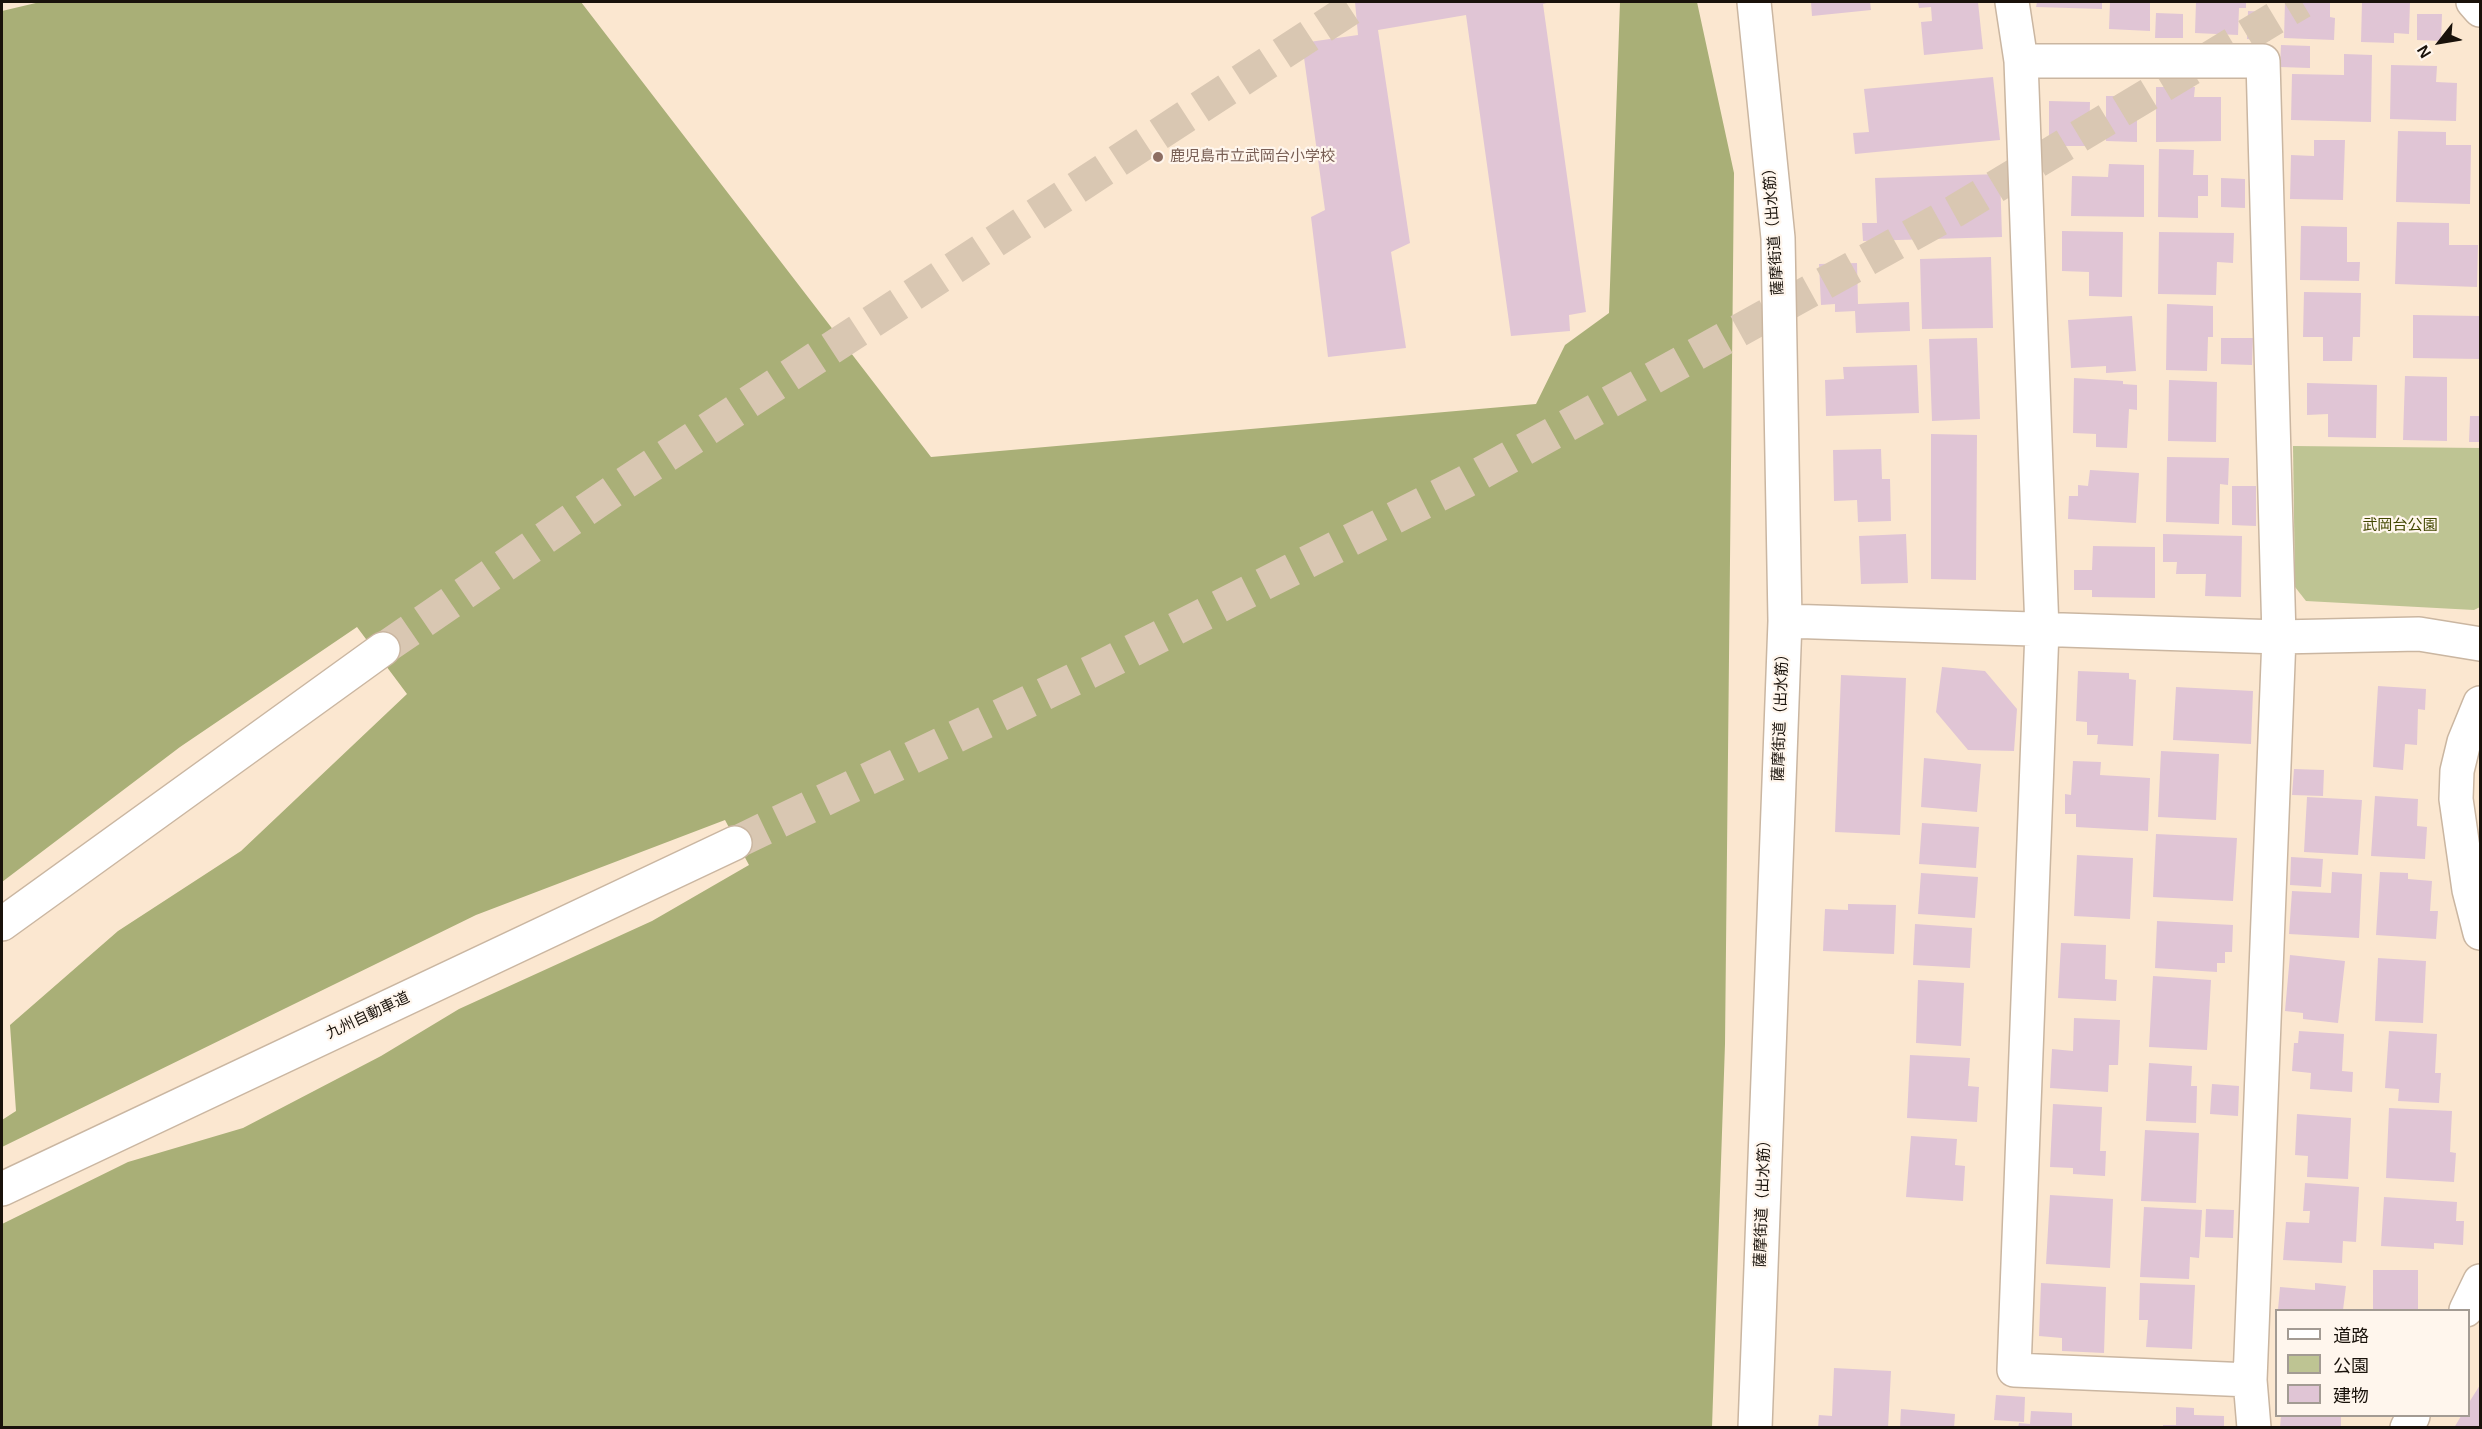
<!DOCTYPE html>
<meta charset="utf-8">
<style>
body{margin:0}
#map{position:relative;width:2482px;height:1429px;overflow:hidden;background:#fbe7d0;font-family:Helvetica,"Noto Sans JP",sans-serif}
canvas{display:block}
.frame{position:absolute;inset:0;border:3px solid #19120b;pointer-events:none}
.legend{position:absolute;left:2275px;top:1309px;width:195px;height:108px;box-sizing:border-box;background:#fff6ed;border:2px solid #a39b93;margin:0;padding:8px 10px;list-style:none;font-size:18px;color:#19120b}
.legend li{display:flex;align-items:center;gap:12px;height:30px}
.legend b{width:30px;border:2px solid #a39b93}
.north{position:absolute;left:2410px;top:12px;width:60px;height:60px;-webkit-text-stroke:4px #fff6ed;paint-order:stroke;rotate:239deg;font-size:16px;font-weight:700;line-height:24px;text-align:center;color:#19120b}
.north::after{content:'';display:block;margin:auto;width:21px;height:27px;background:#19120b;clip-path:polygon(50% 0,100% 100%,50% 72%,0 100%)}
</style>
<div id="map">
<canvas width="2482" height="1429"></canvas>
<div class="frame"></div>
<ul class="legend">
<li><b style="height:8px;background:#fff"></b>道路</li>
<li><b style="height:16px;background:#bec493"></b>公園</li>
<li><b style="height:16px;background:#e0c5d5"></b>建物</li>
</ul>
<div class="north">N</div>
</div>
<script>
const context = document.querySelector('canvas').getContext('2d');
context.lineJoin = 'round';
function fill(path, color) { context.fillStyle = color; context.fill(path, 'evenodd'); }
const shape = rows => new Path2D(rows.map(r => 'M' + r).join(''));
function trace(path, color, width, dash) { context.strokeStyle = color; context.lineWidth = width; context.lineCap = dash ? 'butt' : 'round'; context.setLineDash(dash || []); context.stroke(path); }
function write(font, color, halo, rows, align = 'center') {
  context.font = font + ' Helvetica,"Noto Sans JP",sans-serif'; context.lineWidth = 4.5; context.setLineDash([]); context.textBaseline = 'middle'; context.strokeStyle = halo; context.fillStyle = color; for (const [text, x, y, turn = 0] of rows) {
    context.save(); context.translate(x, y); context.rotate((+turn || 0) * Math.PI / 180); context.textAlign = isNaN(turn) ? turn : align; if (halo) context.strokeText(text, 0, 0); context.fillText(text, 0, 0); context.restore();
  }
}
fill(shape([
 [2293,446,2480,448,2480,607,2474,610,2306,601,2295,587]
]), '#bec493');
fill(shape([
 [40,2,581,2,931,457,1536,404,1565,345,1609,313,1620,2,1697,2,1734,173,1725,1044,1712,1427,2,1427,2,1224,128,1162,243,1128,381,1056,459,1009,652,921,749,865,725,820,476,915,2,1147,2,1120,16,1111,10,1025,118,931,241,851,407,694,357,627,180,747,2,882,2,11]
]), '#a9af77');
fill(shape([
 [1355,2,1550,2,1543,4,1586,312,1569,315,1570,331,1511,336,1466,15,1378,30,1410,243,1391,252,1406,348,1328,357,1311,217,1325,210,1302,43,1358,35],
 [1811,2,1870,2,1871,10,1812,16],
 [1918,2,1978,2,1983,49,1924,55,1921,22,1932,21,1931,7,1919,8],
 [2037,2,2102,2,2102,9,2036,7],
 [2110,2,2150,2,2150,31,2109,29],
 [2196,2,2246,2,2246,8,2239,8,2238,35,2195,33],
 [2285,2,2330,2,2330,17,2335,18,2334,40,2284,38],
 [2362,2,2410,2,2409,34,2394,33,2394,43,2361,42],
 [2248,11,2271,12,2270,41,2247,39],
 [2156,13,2183,14,2183,38,2155,38],
 [2417,14,2442,14,2441,41,2417,40],
 [2281,45,2310,46,2310,68,2280,67],
 [2344,54,2372,55,2371,122,2291,120,2292,74,2344,75],
 [2391,65,2437,66,2436,82,2457,83,2456,121,2390,119],
 [1993,77,2000,140,1855,154,1853,133,1869,132,1864,89],
 [2156,87,2195,87,2194,97,2221,97,2221,141,2156,142],
 [2106,96,2137,96,2137,142,2106,141],
 [2049,101,2090,102,2089,146,2049,146],
 [2398,131,2446,132,2446,145,2471,145,2470,204,2396,202],
 [2314,140,2345,140,2343,200,2290,199,2291,155,2314,156],
 [2159,149,2194,150,2193,175,2208,175,2208,196,2198,196,2198,218,2158,217],
 [2109,164,2144,165,2144,217,2071,216,2072,176,2108,177],
 [2000,174,2002,237,1863,241,1862,223,1877,223,1875,178],
 [2221,178,2245,179,2245,208,2221,207],
 [2397,222,2449,223,2449,245,2478,245,2477,287,2395,284],
 [2301,226,2347,227,2347,262,2360,262,2359,281,2300,280],
 [2062,231,2123,232,2122,297,2089,296,2089,272,2062,271],
 [2159,232,2234,233,2233,263,2217,262,2216,295,2158,294],
 [1991,257,1993,328,1922,329,1920,259],
 [1857,263,1858,304,1909,302,1910,331,1856,333,1855,311,1835,312,1835,304,1821,305,1819,264],
 [2304,292,2361,293,2360,337,2353,337,2352,361,2323,361,2323,337,2303,337],
 [2167,304,2213,306,2213,337,2208,337,2207,371,2166,370],
 [2413,315,2480,316,2480,359,2413,358],
 [2132,316,2136,371,2106,373,2106,366,2071,368,2068,320],
 [1977,338,1980,419,1932,421,1929,339],
 [2221,338,2253,338,2252,365,2221,364],
 [1917,365,1919,413,1826,416,1825,380,1844,379,1843,367],
 [2405,376,2447,377,2447,441,2403,440],
 [2074,378,2123,381,2123,384,2137,385,2137,410,2129,409,2127,448,2096,447,2096,434,2073,433],
 [2169,380,2217,382,2216,442,2168,441],
 [2307,383,2377,385,2376,438,2328,437,2328,414,2307,415],
 [2470,416,2480,416,2480,442,2469,442],
 [1931,434,1977,435,1976,580,1931,579],
 [1881,449,1882,479,1890,479,1891,521,1858,522,1857,500,1834,501,1833,450],
 [2167,457,2229,458,2228,485,2220,484,2219,524,2166,522],
 [2090,470,2139,473,2136,523,2068,519,2069,496,2078,496,2078,485,2088,486],
 [2232,486,2256,486,2256,526,2232,525],
 [1906,534,1908,583,1861,584,1859,536],
 [2163,534,2242,536,2241,597,2205,596,2206,574,2176,574,2177,562,2163,562],
 [2093,546,2155,547,2155,598,2092,597,2092,590,2074,590,2074,570,2092,570],
 [1942,667,1985,671,2017,709,2014,751,1968,750,1936,712],
 [2078,671,2129,673,2129,679,2136,680,2133,746,2097,744,2098,735,2087,735,2087,722,2076,721],
 [1841,675,1906,678,1900,835,1835,832],
 [2378,686,2426,689,2425,710,2418,709,2417,745,2405,744,2403,770,2373,767],
 [2176,687,2253,691,2251,744,2173,740],
 [2161,751,2219,754,2216,820,2158,817],
 [1924,758,1981,764,1977,812,1921,807],
 [2073,761,2101,762,2100,775,2150,778,2148,831,2076,827,2076,814,2065,814,2065,794,2071,795],
 [2294,769,2324,770,2323,796,2292,795],
 [2375,796,2418,799,2417,826,2427,827,2425,859,2371,856],
 [2307,797,2362,800,2358,855,2304,852],
 [1922,823,1979,827,1976,868,1919,864],
 [2156,834,2237,838,2233,901,2153,897],
 [2077,855,2133,858,2130,919,2074,916],
 [2291,857,2323,859,2321,887,2290,885],
 [2332,872,2362,874,2359,938,2289,934,2292,891,2331,893],
 [2380,872,2408,873,2408,879,2432,881,2430,911,2438,911,2436,939,2376,935],
 [1921,873,1978,877,1975,918,1918,914],
 [1848,904,1896,905,1894,954,1823,951,1825,909,1848,910],
 [2157,921,2233,925,2232,952,2225,952,2225,963,2217,963,2217,972,2155,968],
 [1915,924,1972,928,1970,968,1913,965],
 [2061,943,2106,945,2105,979,2117,980,2116,1001,2058,998],
 [2290,955,2345,961,2338,1023,2303,1019,2303,1013,2285,1011],
 [2378,958,2426,961,2423,1023,2375,1021],
 [2153,976,2211,980,2207,1050,2149,1047],
 [1918,980,1964,983,1961,1046,1916,1043],
 [2074,1018,2120,1020,2118,1065,2109,1065,2108,1092,2050,1088,2052,1049,2073,1051],
 [2299,1031,2344,1034,2342,1071,2353,1072,2352,1092,2310,1089,2311,1073,2292,1071,2294,1043,2298,1043],
 [2389,1031,2437,1034,2435,1073,2441,1073,2439,1103,2398,1101,2399,1089,2385,1088],
 [1910,1055,1970,1058,1968,1086,1979,1087,1977,1122,1907,1118],
 [2149,1063,2192,1066,2191,1086,2197,1086,2196,1123,2146,1121],
 [2212,1084,2239,1086,2238,1116,2210,1114],
 [2053,1104,2102,1107,2100,1151,2106,1151,2105,1176,2073,1174,2073,1168,2050,1167],
 [2389,1108,2452,1111,2450,1152,2456,1153,2454,1182,2386,1178],
 [2297,1114,2351,1118,2348,1179,2307,1177,2308,1156,2295,1155],
 [2145,1130,2199,1133,2196,1203,2141,1201],
 [1911,1136,1957,1139,1955,1165,1965,1166,1963,1201,1906,1197],
 [2305,1183,2359,1187,2356,1242,2343,1241,2342,1263,2283,1260,2286,1222,2309,1223,2310,1211,2303,1211],
 [2050,1195,2113,1199,2110,1268,2046,1264],
 [2384,1197,2457,1202,2456,1221,2464,1221,2463,1245,2434,1243,2434,1249,2381,1246],
 [2144,1207,2202,1210,2199,1258,2190,1257,2189,1279,2140,1277],
 [2206,1209,2234,1210,2233,1238,2205,1237],
 [2373,1270,2418,1270,2418,1310,2373,1310],
 [2041,1283,2106,1287,2104,1353,2062,1351,2062,1338,2039,1336],
 [2140,1283,2195,1285,2192,1349,2146,1347,2148,1320,2139,1320],
 [2315,1283,2346,1286,2343,1310,2278,1310,2280,1287,2315,1290],
 [1834,1368,1891,1371,1888,1428,1818,1428,1819,1415,1832,1416],
 [2480,1385,2480,1428,2454,1428,2461,1416,2468,1416,2468,1404],
 [1996,1395,2025,1397,2024,1422,1994,1420],
 [2176,1407,2194,1408,2194,1415,2224,1416,2224,1428,2163,1428,2163,1425,2176,1425],
 [1901,1409,1955,1414,1954,1428,1900,1428],
 [2031,1411,2072,1413,2072,1428,2018,1428,2019,1423,2030,1424],
 [2281,1416,2341,1416,2341,1428,2280,1428]
]), '#e0c5d5');
trace(shape([
 [383,649,625,483,1361,2],
 [735,843,1098,668,1465,482,1955,211,2302,2]
]), '#d9c7b2', 33, [33, 16]);
const minor = shape([
 [1754,2,1778,238,1785,621,1755,1428],
 [2012,2,2021,61,2042,630,2014,1370,2250,1380],
 [2473,2,2480,10],
 [2021,61,2263,61,2279,637,2250,1380,2254,1428],
 [1785,621,2279,637,2419,634,2480,644],
 [2480,703,2464,742,2457,771,2456,799,2469,890,2480,933],
 [2466,1310,2480,1281],
 [2407,1428,2413,1416]
]);
const highway = shape([
 [2,924,383,649],
 [2,1189,735,843]
]);
trace(minor, '#cab6a1', 36);
trace(highway, '#cab6a1', 36);
trace(minor, '#fff', 33);
trace(highway, '#fff', 33);
for (const [x, y, r, color] of [
 [1158,157,6,"#8d6e63"]
]) { const dot = new Path2D(); dot.arc(x, y, r, 0, 2 * Math.PI); context.fillStyle = color; context.fill(dot); trace(dot, '#fff6ed', 2); }
write('15px', '#785e54', '#fff6ed', [
 ["鹿児島市立武岡台小学校",1170,157]
], 'left');
write('15px', '#19120b', '#fff6ed', [
 ["薩摩街道（出水筋）",1774,228,-94],
 ["薩摩街道（出水筋）",1781,714,-88],
 ["九州自動車道",368,1016,-25],
 ["薩摩街道（出水筋）",1763,1200,-88]
]);
write('15px', '#424700', '#fff6ed', [
 ["武岡台公園",2400,526]
]);
</script>
